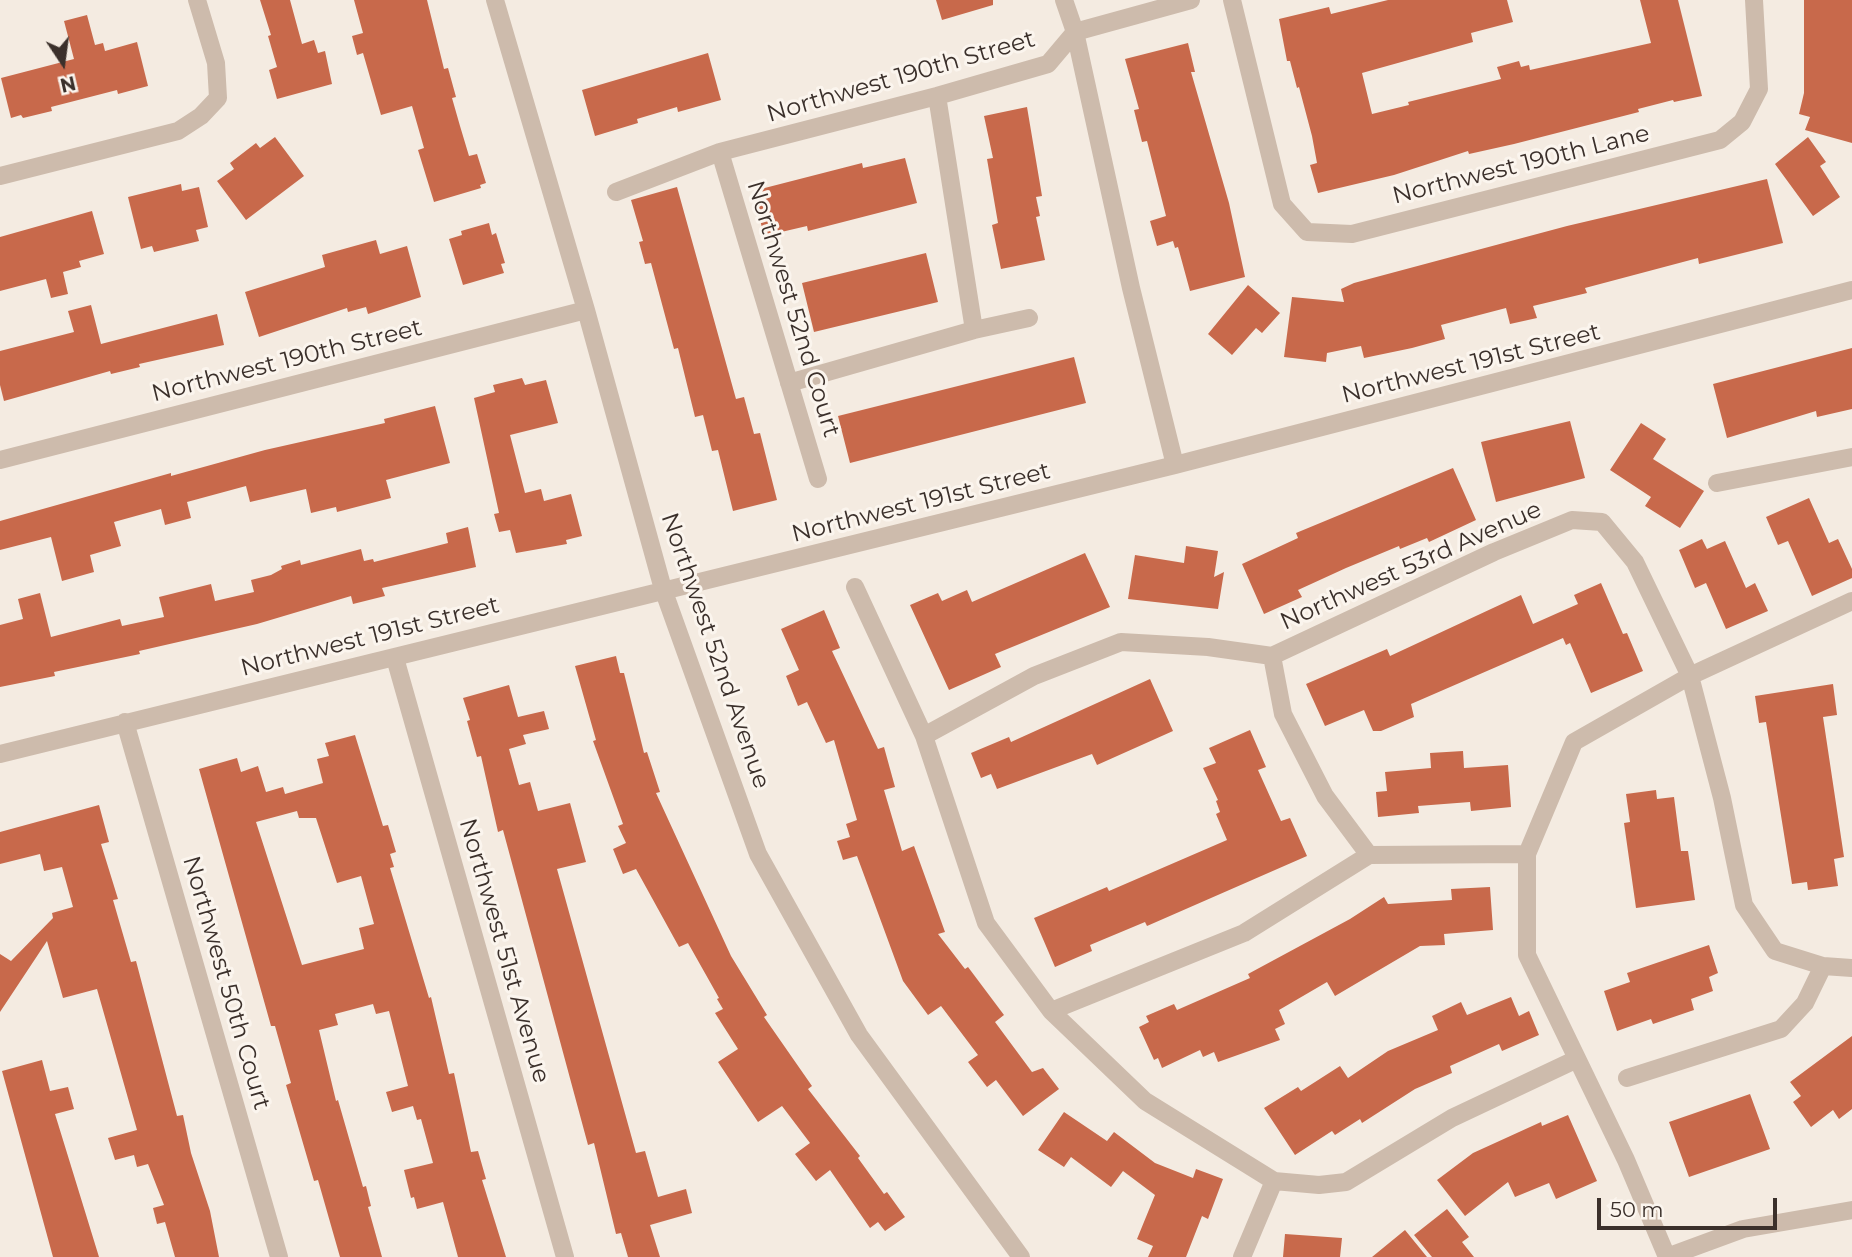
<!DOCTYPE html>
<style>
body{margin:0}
#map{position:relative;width:1852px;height:1257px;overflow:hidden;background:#f4ebe1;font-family:Montserrat,sans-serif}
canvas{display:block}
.north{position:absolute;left:28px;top:28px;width:70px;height:70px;-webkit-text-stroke:5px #fbf5ee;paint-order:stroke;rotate:167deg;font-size:19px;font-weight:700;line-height:28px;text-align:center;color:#3b302b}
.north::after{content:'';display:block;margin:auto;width:24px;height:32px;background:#3b302b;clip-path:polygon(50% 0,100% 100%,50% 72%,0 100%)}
.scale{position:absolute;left:1597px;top:1198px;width:180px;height:32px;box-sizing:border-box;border:4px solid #3b302b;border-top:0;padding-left:9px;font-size:21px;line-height:24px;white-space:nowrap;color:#3b302b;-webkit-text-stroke:5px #fbf5ee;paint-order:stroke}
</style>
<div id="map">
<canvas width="1852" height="1257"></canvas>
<div class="north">N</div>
<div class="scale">50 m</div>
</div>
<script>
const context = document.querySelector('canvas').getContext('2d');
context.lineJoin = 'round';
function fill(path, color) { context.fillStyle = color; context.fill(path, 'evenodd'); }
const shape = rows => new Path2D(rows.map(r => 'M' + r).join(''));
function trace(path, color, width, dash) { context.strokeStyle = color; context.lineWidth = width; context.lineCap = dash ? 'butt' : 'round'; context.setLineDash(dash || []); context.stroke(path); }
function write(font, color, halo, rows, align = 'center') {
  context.font = font + ' Montserrat,sans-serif'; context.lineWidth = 6; context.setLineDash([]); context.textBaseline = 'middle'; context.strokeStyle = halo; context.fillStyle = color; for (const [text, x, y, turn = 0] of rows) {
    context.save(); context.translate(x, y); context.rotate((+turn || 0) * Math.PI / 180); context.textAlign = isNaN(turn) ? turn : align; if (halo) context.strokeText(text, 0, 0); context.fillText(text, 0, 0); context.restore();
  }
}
fill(shape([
 [260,0,290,0,302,44,314,40,318,53,325,51,332,84,277,99,269,70,277,67,268,36,271,35],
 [354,0,427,0,444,69,448,68,456,97,452,98,460,126,469,156,477,154,486,183,480,185,481,188,434,202,418,150,424,148,412,106,381,115,363,53,357,55,352,36,363,33],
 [936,0,993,0,993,5,942,20],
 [1388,0,1507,0,1513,22,1471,33,1473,42,1362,73,1372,114,1409,105,1408,102,1501,79,1497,67,1519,61,1521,67,1529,65,1530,70,1651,43,1640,0,1678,0,1702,96,1674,102,1673,100,1638,109,1639,112,1514,144,1469,154,1468,151,1394,175,1318,193,1310,165,1317,163,1312,136,1299,87,1297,88,1290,61,1287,61,1279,19,1329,7,1331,14],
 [1804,0,1852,0,1852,143,1805,130,1810,117,1799,114,1804,93],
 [87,15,95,45,103,43,105,51,137,42,148,86,118,94,117,90,51,107,52,111,23,118,21,115,11,118,1,78,74,59,64,21],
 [1188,43,1195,72,1191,72,1229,203,1245,277,1190,291,1178,247,1175,248,1173,241,1157,246,1150,221,1166,216,1147,141,1142,142,1134,110,1139,109,1125,59],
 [708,53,721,100,678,112,677,107,637,119,638,123,595,136,582,90],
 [1027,107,1042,196,1036,197,1040,216,1036,217,1045,260,1001,269,992,225,998,223,987,159,993,158,984,116],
 [275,137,304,176,246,220,217,181,234,169,230,163,256,143,260,148],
 [1808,137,1826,162,1820,166,1840,197,1813,216,1775,164],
 [905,158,917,203,808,231,807,226,764,236,753,191,862,163,863,168],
 [1767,179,1783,243,1699,264,1698,258,1585,288,1587,293,1533,306,1537,318,1510,324,1506,308,1441,325,1445,339,1412,348,1364,358,1361,346,1327,353,1326,362,1284,357,1292,297,1344,302,1341,289,1354,283,1567,226],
 [181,184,182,191,199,187,208,227,196,230,199,241,154,252,152,246,141,249,128,197],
 [677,187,736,399,744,397,754,434,760,433,777,500,733,511,718,450,712,451,703,415,695,417,678,348,674,349,651,263,645,264,639,242,643,241,631,200],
 [92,211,104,254,79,261,81,267,63,272,68,294,51,298,46,279,0,291,0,237],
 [489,223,492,235,496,233,505,263,501,264,504,273,463,285,449,239,462,235,461,231],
 [376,240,380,254,407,246,421,297,368,314,366,307,348,312,347,308,259,337,245,292,325,267,322,255],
 [926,253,938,302,814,332,802,283],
 [1248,285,1280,313,1262,333,1256,328,1232,355,1208,334],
 [91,305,101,344,217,314,224,345,139,364,140,367,111,374,110,371,4,401,0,385,0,351,74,332,68,311],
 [1852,348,1852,409,1817,417,1816,411,1727,438,1713,384],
 [1074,357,1086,403,850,463,838,416],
 [522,378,525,385,546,380,558,423,510,435,525,493,541,489,544,501,571,494,582,536,566,540,567,544,516,553,510,530,499,532,494,514,499,513,474,398,495,392,493,385],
 [435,406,450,463,386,480,391,498,337,512,336,507,311,513,306,489,250,502,246,486,187,502,191,518,165,525,161,509,114,522,121,546,90,555,94,572,62,581,51,537,0,550,0,521,171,473,171,476,265,450,385,423,384,419],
 [1570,421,1585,478,1496,502,1481,442],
 [1641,423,1666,439,1653,459,1704,491,1680,528,1645,506,1651,497,1610,470],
 [1453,468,1476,520,1429,542,1427,538,1400,549,1399,546,1346,568,1298,590,1302,597,1264,614,1242,564,1298,538,1296,533],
 [1809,498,1829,543,1838,539,1852,569,1852,578,1812,596,1788,541,1778,545,1766,517],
 [468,527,476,567,382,588,385,596,353,604,351,596,257,624,139,651,140,654,54,672,55,676,0,687,0,625,23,619,18,599,40,593,51,637,120,619,122,626,164,617,159,597,211,584,215,601,254,592,251,580,271,575,282,569,281,566,300,560,301,565,361,549,364,561,373,559,374,562,448,543,446,533],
 [1702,539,1707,549,1725,541,1746,588,1755,583,1768,611,1726,629,1706,583,1695,588,1679,550],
 [1186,546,1218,551,1214,577,1224,572,1218,609,1128,599,1135,555,1184,563],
 [1085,553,1110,607,995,654,1001,667,949,690,910,605,938,593,942,601,967,590,972,602],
 [1601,583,1623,634,1627,633,1643,671,1591,693,1570,643,1566,645,1563,638,1411,704,1414,717,1381,731,1373,731,1364,710,1325,726,1306,684,1387,649,1390,656,1521,595,1533,624,1578,604,1574,595],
 [824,610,840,648,832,651,878,749,884,747,895,787,884,790,902,851,914,846,945,932,938,934,965,969,968,967,1004,1015,995,1022,1032,1072,1043,1068,1059,1089,1023,1116,996,1080,987,1087,968,1062,978,1055,941,1006,928,1015,903,981,857,856,843,860,837,841,850,837,846,824,857,820,834,740,826,743,807,702,798,706,786,676,799,670,781,629],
 [616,656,620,673,624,673,644,753,647,752,660,792,656,793,731,956,767,1015,764,1017,812,1086,808,1089,860,1156,858,1158,884,1194,887,1192,905,1217,885,1231,878,1222,870,1228,830,1170,816,1181,795,1154,810,1143,782,1106,758,1122,718,1062,738,1049,715,1013,723,1009,717,999,719,998,688,943,679,947,636,869,623,874,613,849,626,843,618,826,623,824,593,741,596,740,575,666],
 [1150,679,1173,731,1097,765,1092,754,997,789,991,774,981,778,971,753,1009,737,1011,742],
 [1833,684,1837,715,1823,717,1844,857,1834,859,1838,886,1808,890,1807,882,1792,884,1766,722,1759,723,1755,696],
 [509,685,518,717,544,711,549,729,523,735,526,744,509,749,519,785,530,782,538,811,570,803,586,862,557,869,636,1153,645,1151,658,1197,686,1189,692,1213,650,1225,660,1257,628,1257,621,1233,616,1234,594,1143,588,1145,503,830,498,832,481,756,477,757,467,721,470,720,463,698],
 [1250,730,1266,767,1258,770,1281,821,1290,818,1307,856,1147,926,1145,922,1090,945,1092,951,1055,967,1034,918,1107,887,1109,891,1227,840,1216,814,1220,812,1216,801,1218,800,1203,768,1216,763,1209,748],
 [355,735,383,826,388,825,396,852,390,854,394,867,390,868,429,998,431,997,449,1074,454,1073,471,1152,478,1151,486,1179,482,1180,506,1257,458,1257,443,1202,417,1209,414,1197,411,1198,404,1170,433,1163,421,1119,417,1120,413,1106,392,1112,386,1092,408,1086,389,1011,376,1014,373,1004,335,1014,338,1025,319,1030,336,1101,338,1100,363,1187,366,1186,371,1206,368,1207,382,1257,340,1257,318,1180,314,1181,286,1085,291,1083,275,1026,271,1026,199,769,237,758,241,772,258,766,266,792,283,787,285,794,323,783,317,759,329,756,325,743],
 [297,811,299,818,316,818,337,883,361,876,374,924,359,928,364,949,302,965,256,822],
 [1463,751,1464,768,1508,765,1511,807,1471,811,1470,802,1418,806,1419,813,1378,817,1376,792,1387,791,1385,772,1431,768,1430,753],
 [1656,790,1657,799,1674,797,1681,851,1688,851,1695,900,1636,908,1624,823,1630,822,1626,794],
 [99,805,109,842,101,844,118,899,113,900,131,962,136,961,177,1116,183,1115,191,1153,210,1211,219,1257,175,1257,165,1222,157,1224,153,1208,164,1205,148,1164,137,1167,134,1155,115,1160,108,1138,137,1130,97,989,63,998,47,941,0,1012,0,954,11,961,53,918,52,913,73,907,62,867,44,871,40,854,0,864,0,832],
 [1490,887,1493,930,1444,934,1445,945,1420,946,1335,996,1327,982,1279,1010,1285,1024,1275,1029,1280,1040,1218,1062,1214,1052,1203,1057,1200,1050,1162,1068,1158,1058,1154,1060,1139,1027,1149,1022,1146,1016,1174,1004,1177,1010,1250,978,1248,974,1350,919,1384,897,1388,904,1452,900,1451,889],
 [1709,945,1718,973,1709,977,1713,991,1691,999,1694,1010,1653,1024,1651,1019,1617,1031,1604,991,1630,982,1627,973],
 [1511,997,1519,1016,1529,1011,1539,1035,1502,1051,1499,1044,1450,1066,1452,1073,1415,1089,1362,1123,1360,1119,1335,1135,1332,1131,1295,1155,1264,1108,1298,1087,1301,1091,1340,1066,1348,1078,1388,1051,1438,1030,1432,1016,1461,1002,1467,1015],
 [1852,1036,1852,1109,1839,1119,1833,1110,1811,1127,1793,1102,1801,1096,1790,1082],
 [42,1060,50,1091,68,1087,74,1109,55,1114,99,1257,53,1257,2,1071],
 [1750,1094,1770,1149,1689,1177,1669,1122],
 [1064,1112,1107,1141,1114,1132,1155,1163,1193,1178,1196,1169,1223,1179,1208,1219,1202,1216,1186,1257,1148,1257,1153,1246,1137,1239,1155,1195,1123,1171,1111,1187,1071,1157,1064,1167,1038,1150],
 [1568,1115,1597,1181,1556,1199,1549,1183,1515,1197,1508,1182,1465,1216,1437,1180,1473,1153,1541,1122,1542,1126],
 [1447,1209,1469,1237,1462,1242,1474,1257,1432,1257,1414,1235],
 [1405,1230,1427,1257,1372,1257],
 [1285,1234,1342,1238,1340,1257,1283,1257]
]), '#c8694b');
trace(shape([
 [495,0,586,310,663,589,758,854,859,1035,1021,1257],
 [1064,0,1075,32,1131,288,1175,465],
 [1232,0,1282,204,1307,232,1352,234,1720,140,1742,122,1759,89,1754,0],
 [937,96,974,330],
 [720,152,818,479],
 [0,176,178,131,201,116,218,98,216,63,197,0],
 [616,192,720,152,937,96,1048,64,1075,32,1191,0],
 [789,383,974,330,1029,318],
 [0,460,586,310],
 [1717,483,1852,457],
 [855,587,924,736,986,923,1051,1011,1145,1101,1274,1181,1319,1185,1346,1182,1452,1118,1577,1059],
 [1272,656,1494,552,1572,520,1602,522,1635,562,1690,676,1722,798,1744,905,1775,951,1823,966,1852,968],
 [1272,656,1283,714,1325,796,1369,855,1527,854],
 [395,658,565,1257],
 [125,722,279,1257],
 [924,736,1034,676,1121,642,1208,647,1272,656],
 [0,754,1175,465,1852,290],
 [1051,1011,1244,933,1369,855],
 [1627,1078,1781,1029,1805,1003,1823,966],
 [1242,1257,1274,1181],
 [1667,1257,1626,1160,1527,955,1527,854,1574,742,1690,676,1852,601],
 [1667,1257,1743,1229,1852,1210]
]), '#cdbbac', 18);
write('24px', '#3b302b', '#fbf5ee', [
 ["Northwest 190th Street",901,77,-16],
 ["Northwest 190th Lane",1521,165,-14],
 ["Northwest 52nd Court",793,309,73],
 ["Northwest 190th Street",287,361,-14],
 ["Northwest 191st Street",1471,364,-14],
 ["Northwest 191st Street",921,503,-14],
 ["Northwest 53rd Avenue",1411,566,-24],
 ["Northwest 191st Street",370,637,-14],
 ["Northwest 52nd Avenue",715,651,71],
 ["Northwest 51st Avenue",504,951,74],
 ["Northwest 50th Court",226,983,74]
]);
</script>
